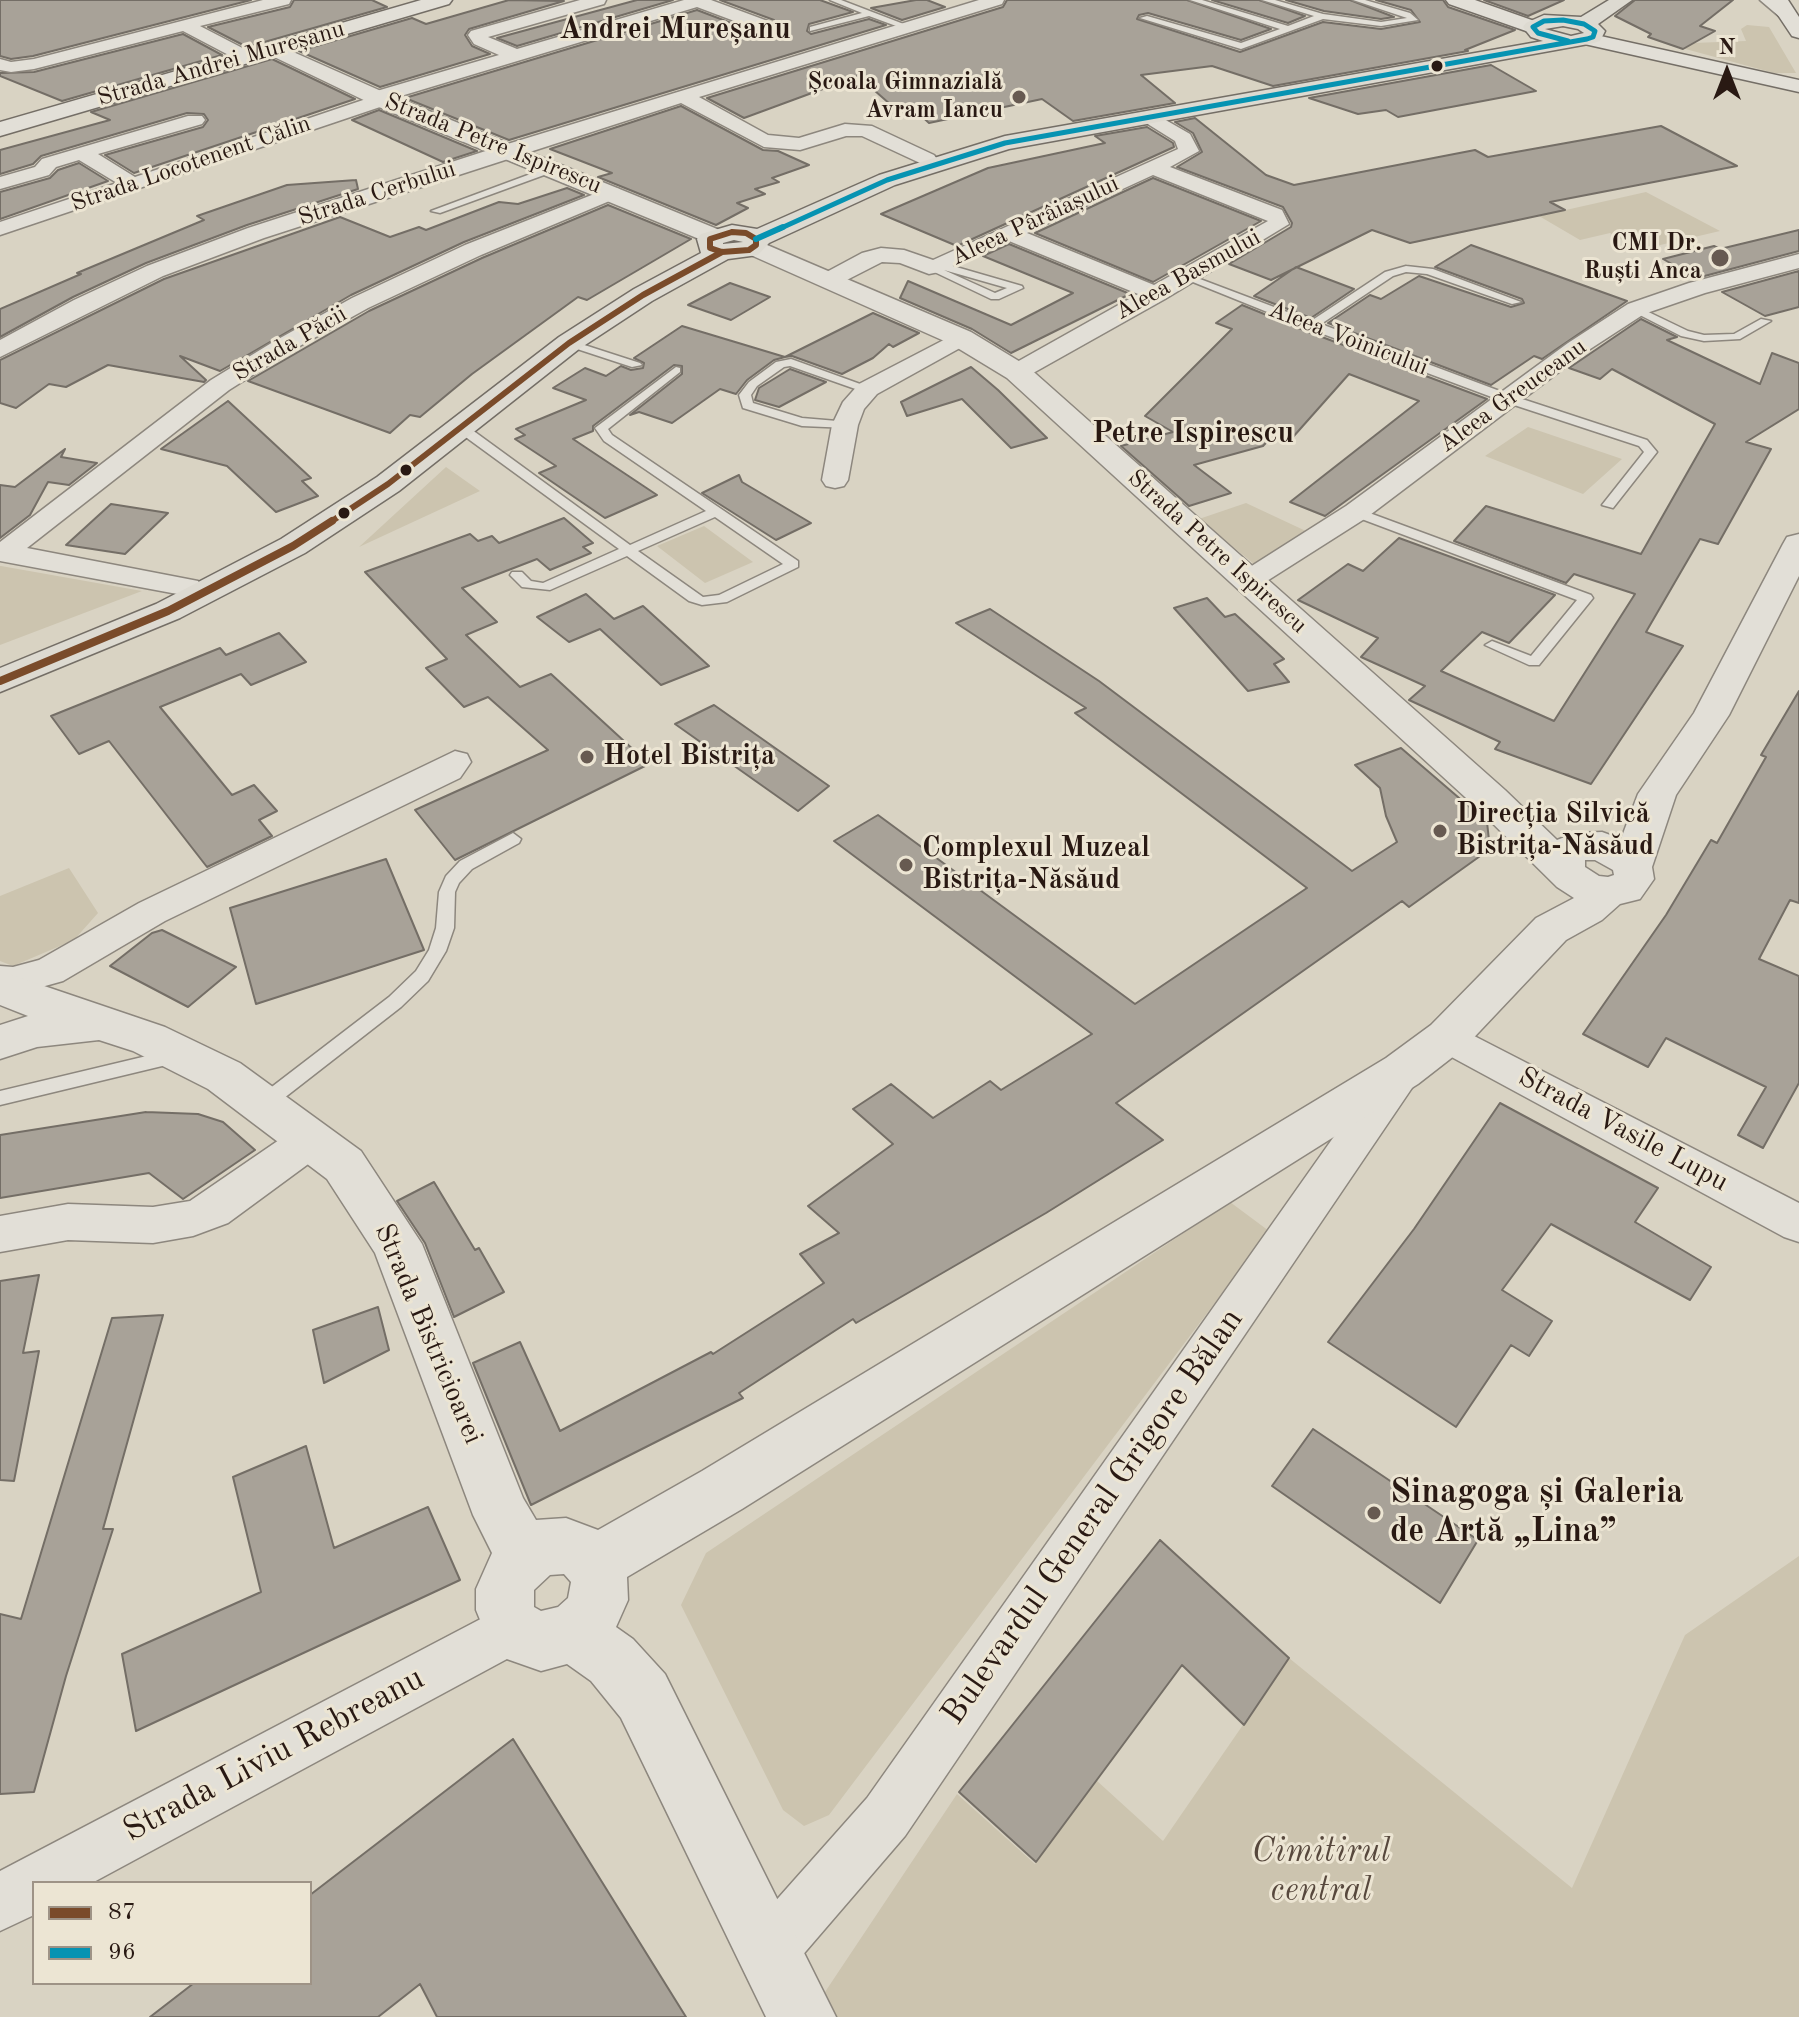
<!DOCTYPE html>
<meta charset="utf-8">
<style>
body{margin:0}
#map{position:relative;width:1799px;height:2017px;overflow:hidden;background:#d9d3c3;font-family:"Old Standard TT",serif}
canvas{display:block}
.legend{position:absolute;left:32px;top:1881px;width:280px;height:104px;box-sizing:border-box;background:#ece5d3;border:2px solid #9e9386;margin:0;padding:10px 14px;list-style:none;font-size:24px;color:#291913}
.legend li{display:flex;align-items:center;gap:16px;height:40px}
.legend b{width:40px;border:2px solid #9e9386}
.north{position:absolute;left:1687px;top:32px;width:80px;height:80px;-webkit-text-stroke:6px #ece5d3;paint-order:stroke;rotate:0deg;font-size:22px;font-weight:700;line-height:32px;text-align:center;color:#291913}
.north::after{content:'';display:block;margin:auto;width:28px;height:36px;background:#291913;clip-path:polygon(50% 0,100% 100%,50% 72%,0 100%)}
</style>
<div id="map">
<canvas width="1799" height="2017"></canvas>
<ul class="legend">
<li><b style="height:10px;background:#7a4b2a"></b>87</li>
<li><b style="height:10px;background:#0693b2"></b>96</li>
</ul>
<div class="north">N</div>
</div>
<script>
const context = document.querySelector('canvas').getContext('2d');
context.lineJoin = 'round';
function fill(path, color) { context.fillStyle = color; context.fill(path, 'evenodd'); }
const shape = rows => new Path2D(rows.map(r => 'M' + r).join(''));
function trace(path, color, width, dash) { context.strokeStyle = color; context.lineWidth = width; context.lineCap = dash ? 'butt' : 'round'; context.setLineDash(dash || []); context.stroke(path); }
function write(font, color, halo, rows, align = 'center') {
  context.font = font + ' "Old Standard TT",serif'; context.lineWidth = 6; context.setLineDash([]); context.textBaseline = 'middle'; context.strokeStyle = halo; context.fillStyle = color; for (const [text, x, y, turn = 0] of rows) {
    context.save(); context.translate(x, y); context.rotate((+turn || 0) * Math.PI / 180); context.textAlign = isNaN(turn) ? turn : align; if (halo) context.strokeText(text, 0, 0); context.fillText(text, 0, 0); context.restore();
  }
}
fill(shape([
 [1747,25,1769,27,1796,73,1774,73,1667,44,1746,41,1741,29],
 [1646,192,1720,231,1639,250,1610,233,1580,240,1539,216],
 [1528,427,1622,459,1583,494,1485,456],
 [446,467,480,491,359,547],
 [1246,503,1308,532,1254,564,1199,519],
 [704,526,753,562,705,583,657,546],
 [0,566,1,566,142,591,0,645],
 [69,868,98,913,74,940,13,966,0,961,0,896],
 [1230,1202,1269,1231,829,1815,804,1826,783,1810,681,1605,706,1553],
 [1799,1556,1799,2017,836,2017,821,1998,957,1794,1035,1864,1096,1780,1163,1841,1289,1658,1572,1888,1685,1635]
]), '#ccc4af');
const building = shape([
 [0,0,251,0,33,56,11,59,0,56,0,0],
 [294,0,372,0,387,7,247,47,208,27,290,7,294,0],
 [509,0,564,1,469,29,465,35,472,46,490,54,380,87,299,51,412,18,426,24,509,0],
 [637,0,673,0,517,46,497,38,637,0],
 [720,0,820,0,853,12,809,24,807,31,811,34,869,19,886,25,509,140,405,98,697,10,760,34,773,34,778,29,774,20,720,0],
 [916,0,927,0,945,7,902,20,871,8,916,0],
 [1007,0,1187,0,1271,29,1241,40,1148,13,1139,15,1137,19,1240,52,1323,22,1381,29,1420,22,1411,10,1376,0,1443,0,1448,7,1515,30,1465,50,1468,51,1273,86,1212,66,1141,75,1175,103,1073,121,1042,99,929,123,914,109,899,112,858,76,744,118,707,98,1003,7,1007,0],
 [1212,0,1259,0,1305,16,1288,23,1212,0],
 [1286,0,1350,0,1394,17,1381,19,1324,11,1286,0],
 [1484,0,1564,0,1528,16,1484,0],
 [1635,0,1733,0,1700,26,1715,31,1683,49,1648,37,1651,34,1615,16,1635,0],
 [183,34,222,55,62,101,0,76,0,73,34,72,183,34],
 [272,59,355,99,134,173,105,155,203,127,208,120,204,114,187,113,41,156,33,164,0,174,0,150,110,120,91,112,272,59],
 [1491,65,1536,91,1398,117,1386,110,1358,114,1309,98,1491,65],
 [681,106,763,150,778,151,809,165,772,178,779,182,755,189,765,194,737,203,748,208,716,225,598,177,612,173,550,149,681,106],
 [379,110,477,151,443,162,352,120,379,110],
 [1195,118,1266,175,1294,185,1475,150,1488,157,1661,126,1737,166,1550,202,1565,210,1410,243,1372,230,1271,280,1229,264,1291,227,1292,223,1283,207,1177,167,1202,152,1193,133,1175,122,1195,118],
 [1147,127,1173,143,1174,147,957,246,881,214,988,168,1105,143,1095,136,1147,127],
 [79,163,108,181,0,219,0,192,50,178,58,170,79,163],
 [1153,178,1261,221,1153,282,1035,233,1153,178],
 [356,180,358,189,247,225,146,263,73,297,0,337,0,309,81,274,77,273,204,220,197,216,287,185,356,180],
 [567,188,584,195,464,242,351,295,220,371,180,356,206,380,204,382,108,365,66,387,49,384,16,408,0,403,0,360,164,279,340,217,390,237,419,227,426,230,499,202,518,204,567,188],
 [608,205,691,239,587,300,578,297,472,374,420,417,410,415,390,433,248,381,369,311,482,258,608,205],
 [1799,230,1799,251,1697,278,1663,259,1714,246,1720,249,1799,230],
 [1009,244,1130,294,1011,353,972,329,900,298,908,281,1011,325,1073,293,983,256,1009,244],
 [1471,245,1627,301,1542,359,1534,356,1491,385,1328,323,1370,295,1381,299,1419,276,1511,307,1524,303,1522,299,1435,267,1471,245],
 [1296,267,1354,289,1311,318,1254,296,1296,267],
 [1799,271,1799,307,1765,316,1722,292,1799,271],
 [730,283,770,297,731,320,688,305,730,283],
 [1242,305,1306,331,1487,399,1325,516,1290,502,1419,401,1349,374,1293,437,1276,432,1263,446,1194,465,1231,493,1189,506,1121,446,1173,432,1145,416,1232,329,1216,323,1242,305],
 [873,313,919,333,893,347,889,344,873,358,842,374,792,356,785,357,873,313],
 [1641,319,1677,337,1667,340,1760,384,1772,353,1799,363,1799,409,1746,442,1771,449,1718,544,1700,539,1646,632,1683,646,1591,784,1495,749,1500,742,1409,700,1425,686,1361,657,1378,638,1298,600,1348,564,1363,571,1399,538,1555,595,1509,643,1482,632,1441,671,1554,721,1635,594,1574,574,1566,583,1454,541,1486,506,1641,554,1715,424,1612,369,1600,379,1569,368,1641,319],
 [682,326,785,357,774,360,747,380,736,394,720,389,672,423,639,412,630,415,682,374,682,366,674,365,593,426,593,431,573,439,657,495,605,518,539,473,556,466,515,439,525,435,516,429,586,400,553,388,585,368,606,376,621,366,631,370,643,368,644,363,634,358,682,326],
 [971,367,998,390,1047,438,1011,448,962,399,907,416,901,402,971,367],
 [790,369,826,382,779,407,755,400,759,388,790,369],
 [228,401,311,478,302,481,318,496,276,512,227,466,161,449,228,401],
 [65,449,61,457,97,463,69,485,48,482,30,515,0,538,0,485,15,487,65,449],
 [739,475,742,482,811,523,776,540,702,493,739,475],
 [111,504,168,513,125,554,66,545,111,504],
 [564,518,593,543,583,547,591,553,550,570,537,559,462,588,497,622,466,635,520,687,551,674,649,764,455,860,415,810,548,750,488,697,464,707,426,668,447,659,365,572,470,534,478,541,492,536,499,543,564,518],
 [586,594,614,619,643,606,709,666,661,685,600,629,569,642,537,617,586,594],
 [1207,598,1225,617,1235,614,1284,659,1274,664,1289,682,1248,691,1174,608,1207,598],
 [990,609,1099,681,1352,871,1397,842,1386,816,1380,788,1355,765,1401,748,1487,822,1490,849,1409,907,1402,901,1116,1103,1163,1140,1046,1213,856,1323,853,1319,739,1393,743,1398,531,1505,473,1363,520,1342,560,1431,711,1352,713,1354,824,1283,800,1254,839,1233,808,1206,893,1144,853,1109,891,1084,933,1118,990,1081,1001,1090,1092,1034,834,841,878,815,1135,1004,1307,888,1075,713,1086,708,956,623,990,609],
 [279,633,306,662,251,685,241,674,160,707,232,795,254,785,277,811,259,820,272,836,207,867,109,741,79,754,51,716,220,648,226,655,279,633],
 [1799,691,1799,903,1790,900,1759,959,1799,976,1799,1083,1763,1148,1738,1135,1766,1087,1666,1038,1648,1067,1583,1034,1666,915,1711,840,1717,843,1766,757,1761,755,1799,691],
 [714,705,829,786,798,811,675,724,714,705],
 [386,859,424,950,256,1004,230,908,386,859],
 [162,930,236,967,188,1007,110,966,152,933,162,930],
 [1500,1103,1658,1188,1635,1222,1711,1267,1690,1300,1551,1224,1502,1290,1552,1321,1529,1356,1511,1345,1456,1427,1328,1342,1414,1229,1500,1103],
 [146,1112,198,1114,223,1122,255,1150,183,1199,149,1173,0,1198,0,1135,146,1112],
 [434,1182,475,1250,479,1248,504,1292,454,1317,425,1243,397,1201,434,1182],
 [39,1275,23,1353,39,1351,14,1481,0,1480,0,1281,39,1275],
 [378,1307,389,1350,324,1383,313,1330,378,1307],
 [163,1315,103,1529,113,1529,66,1676,34,1792,0,1794,0,1614,21,1619,112,1318,163,1315],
 [1313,1429,1478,1540,1440,1603,1272,1486,1313,1429],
 [306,1446,334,1548,428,1507,460,1580,136,1731,122,1654,261,1592,233,1477,306,1446],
 [1160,1540,1289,1658,1244,1725,1182,1665,1036,1862,959,1792,1160,1540],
 [513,1739,686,2017,437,2017,420,1984,378,2017,150,2017,194,1983,310,1983,310,1895,513,1739]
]);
fill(building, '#a8a298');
trace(building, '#746e66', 2);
const service = shape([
 [830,0,841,0,914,28,907,30,869,16,810,31,810,27,862,13,830,0],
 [1190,0,1202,0,1288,26,1314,16,1262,0,1275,0,1323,14,1381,22,1407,18,1353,0,1365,0,1410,13,1418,20,1381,26,1323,19,1241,49,1140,18,1147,16,1241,43,1280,29,1190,0],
 [1760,0,1769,0,1794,21,1787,23,1760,0],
 [552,166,555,167,555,171,440,213,431,211,552,166],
 [939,262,1022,286,1023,288,999,299,991,299,924,267,939,262],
 [944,270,1007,288,995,293,944,270],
 [1406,266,1433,269,1521,302,1512,304,1427,274,1406,272,1393,276,1321,324,1513,396,1647,440,1657,452,1613,508,1602,505,1644,452,1639,446,1505,402,1307,328,1183,278,1192,276,1311,321,1385,272,1406,266],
 [1636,306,1688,331,1704,335,1734,334,1761,319,1771,321,1740,339,1704,341,1681,336,1632,311,1632,307,1636,306],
 [569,340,640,363,642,365,632,367,565,345,565,341,569,340],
 [791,359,874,389,864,392,790,366,784,367,757,386,751,395,753,403,802,418,849,422,849,428,802,426,743,408,739,395,749,382,776,362,791,359],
 [676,367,680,368,680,372,608,429,612,435,798,561,798,567,727,602,702,605,689,601,627,556,550,590,522,587,510,575,512,572,522,572,531,581,543,583,619,549,456,430,456,424,464,424,630,545,706,511,604,441,595,428,676,367],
 [715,517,783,564,719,595,703,597,638,551,715,517],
 [1356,508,1591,595,1593,598,1539,665,1529,665,1485,645,1492,641,1531,656,1577,600,1351,515,1351,509,1356,508],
 [513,833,521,839,519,843,472,869,459,883,455,892,454,928,446,951,428,981,401,1007,270,1109,256,1109,254,1104,256,1099,389,997,416,971,429,950,436,928,439,892,446,876,460,861,513,833],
 [176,1049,183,1051,185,1056,183,1061,0,1105,0,1091,176,1049]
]);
const minor = shape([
 [263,0,291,0,289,4,200,26,252,53,255,57,252,61,240,61,183,31,34,69,11,72,0,70,0,59,11,62,34,59,263,0],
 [580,0,606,0,604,4,488,37,517,49,684,0,711,0,773,23,776,27,773,31,761,31,697,7,391,99,389,104,0,235,0,222,117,183,79,160,56,167,49,175,0,189,0,177,35,167,42,159,188,116,202,116,205,120,202,124,98,154,135,177,369,98,370,93,499,55,474,44,468,35,471,31,580,0],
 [979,0,1004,0,1002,4,699,97,768,135,799,138,845,124,872,126,934,155,937,159,934,163,920,163,862,136,846,136,800,150,764,147,681,103,264,238,163,276,0,357,0,340,74,300,147,266,248,228,501,146,979,0],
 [1150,111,1190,134,1199,151,1170,167,1282,210,1289,224,1165,299,1026,377,1017,379,1008,377,1005,372,1008,367,1138,294,1009,241,939,272,929,274,900,263,882,262,837,285,821,285,818,280,821,275,862,253,881,248,904,250,933,260,1178,149,1175,141,1143,121,1140,117,1150,111],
 [1153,175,1268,221,1154,285,1027,233,1153,175],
 [612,187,619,189,622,193,619,197,481,255,368,308,289,352,229,390,27,548,198,581,203,587,198,593,188,596,0,561,0,542,211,380,273,342,352,298,465,245,612,187],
 [1799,254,1799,268,1705,293,1644,314,1584,353,1366,518,1259,586,1249,589,1239,586,1235,580,1239,574,1346,506,1568,343,1628,304,1689,283,1799,254],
 [961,331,969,333,973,338,969,343,877,394,864,409,858,425,848,480,844,486,835,488,826,486,822,480,832,425,843,402,859,384,961,331],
 [455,751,467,754,471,762,460,778,165,921,63,981,13,995,0,994,0,966,13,967,39,960,139,903,455,751],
 [1447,1022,1799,1203,1799,1242,1784,1237,1433,1047,1428,1037,1433,1027,1447,1022],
 [1402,1056,1416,1060,1422,1071,1416,1082,905,1836,788,1972,768,1981,748,1972,739,1952,748,1932,867,1798,1388,1060,1402,1056],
 [312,1123,326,1127,332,1139,326,1151,228,1223,193,1236,153,1243,68,1240,0,1252,0,1216,68,1204,153,1207,190,1201,298,1127,312,1123],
 [513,1602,531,1610,539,1628,531,1646,92,1883,34,1883,34,1915,0,1931,0,1871,513,1602]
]);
const tertiary = shape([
 [273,43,390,95,722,231,726,236,722,241,704,241,374,105,266,53,263,49,273,43],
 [753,239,971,332,1027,366,1505,790,1557,840,1575,833,1602,832,1621,839,1638,794,1694,713,1783,544,1787,537,1799,534,1799,576,1729,715,1676,795,1652,867,1654,879,1640,899,1620,904,1602,920,1566,940,1463,1049,1418,1084,742,1509,627,1577,628,1600,616,1627,633,1639,665,1674,836,2017,766,2017,621,1718,591,1681,567,1664,541,1671,504,1658,492,1649,476,1610,476,1589,492,1553,473,1515,375,1253,327,1179,208,1089,133,1051,99,1040,37,1047,0,1059,0,1025,28,1016,0,1005,0,971,165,1027,240,1063,361,1151,422,1244,523,1498,536,1520,566,1518,598,1530,702,1471,1386,1058,1431,1025,1536,918,1574,898,1557,887,1477,808,1007,378,951,344,744,252,740,247,744,242,753,239],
 [1585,860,1595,860,1613,870,1614,875,1608,877,1599,876,1585,867,1585,860],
 [564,1574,571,1582,568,1598,558,1607,541,1611,534,1607,534,1590,550,1575,564,1574]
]);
const secondary = shape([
 [421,0,452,0,449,4,0,136,0,122,421,0],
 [1446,0,1475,0,1540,23,1543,27,1533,33,1526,31,1449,4,1446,0],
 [1768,0,1788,0,1799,17,1799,38,1792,36,1768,0],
 [1587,33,1799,80,1799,92,1580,43,1577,39,1587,33]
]);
const primary = shape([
 [1609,0,1632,0,1598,24,1605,31,1600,41,1594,43,1009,149,895,185,769,243,758,255,728,259,652,301,579,349,399,491,305,553,180,618,0,692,0,668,156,604,281,539,377,477,559,337,634,289,701,253,697,239,701,234,732,225,757,229,879,175,1005,136,1543,41,1531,37,1523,27,1526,23,1544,15,1581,17,1609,0],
 [1563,26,1578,29,1584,33,1571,36,1545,29,1563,26],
 [734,240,743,242,723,244,723,243,734,240]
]);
trace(service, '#8d877e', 3);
trace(minor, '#8d877e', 3);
trace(tertiary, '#8d877e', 3);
trace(secondary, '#746e66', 3);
trace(primary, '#746e66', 3);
fill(service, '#e2dfd7');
fill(minor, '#e2dfd7');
fill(tertiary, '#e2dfd7');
fill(secondary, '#e2dfd7');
fill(primary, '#dddad1');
trace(shape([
 [732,232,746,233,756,239,756,245,749,250,722,252,710,248,710,239,732,232],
 [329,523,388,484,569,343,643,295,722,252]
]), '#7a4b2a', 6);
trace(shape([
 [0,681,168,611,293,546,332,521]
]), '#7a4b2a', 8);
trace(shape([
 [779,229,887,180,1005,143,1587,39,1593,37,1595,31,1584,24,1563,20,1544,21,1533,27,1538,33,1568,41]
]), '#0693b2', 5);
trace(shape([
 [756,239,783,227]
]), '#0693b2', 6);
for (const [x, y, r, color] of [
 [1437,66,7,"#291913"],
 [1019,97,8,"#675a51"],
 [1720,258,10,"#675a51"],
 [406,470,7,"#291913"],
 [344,513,7,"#291913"],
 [587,757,8,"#675a51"],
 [1440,831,8,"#675a51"],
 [906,865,8,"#675a51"],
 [1374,1513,8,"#675a51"]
]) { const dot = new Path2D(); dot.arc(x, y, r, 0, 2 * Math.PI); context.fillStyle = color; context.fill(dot); trace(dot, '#ece5d3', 3); }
write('24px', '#291913', '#ece5d3', [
 ["Strada Andrei Mureșanu",221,64,-16],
 ["Strada Petre Ispirescu",493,144,22],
 ["Strada Locotenent Călin",191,164,-19],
 ["Strada Cerbului",377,194,-18],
 ["Aleea Pârâiașului",1035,221,-25],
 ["Aleea Basmului",1188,275,-29],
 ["Aleea Voinicului",1348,339,21],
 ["Strada Păcii",290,344,-30],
 ["Aleea Greuceanu",1513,396,-36],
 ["Strada Petre Ispirescu",1217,552,42]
]);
write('bold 24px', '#291913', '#ece5d3', [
 ["Școala Gimnazială",1003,83],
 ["Avram Iancu",1003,111],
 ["CMI Dr.",1702,244],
 ["Ruști Anca",1702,272]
], 'right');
write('bold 28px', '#291913', '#ece5d3', [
 ["Hotel Bistrița",603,757],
 ["Direcția Silvică",1456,815],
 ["Bistrița-Năsăud",1456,847],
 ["Complexul Muzeal",922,849],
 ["Bistrița-Năsăud",922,881]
], 'left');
write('28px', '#291913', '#ece5d3', [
 ["Strada Vasile Lupu",1623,1130,28],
 ["Strada Bistricioarei",428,1334,67]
]);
write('bold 30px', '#291913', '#ece5d3', [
 ["Andrei Mureșanu",675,30],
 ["Petre Ispirescu",1193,434]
]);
write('bold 34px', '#291913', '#ece5d3', [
 ["Sinagoga și Galeria",1390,1493],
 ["de Artă „Lina”",1390,1532]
], 'left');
write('34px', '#291913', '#ece5d3', [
 ["Bulevardul General Grigore Bălan",1093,1517,-55],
 ["Strada Liviu Rebreanu",274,1755,-28]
]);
write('italic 34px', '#57483d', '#ece5d3', [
 ["Cimitirul",1321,1852],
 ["central",1321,1891]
]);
</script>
